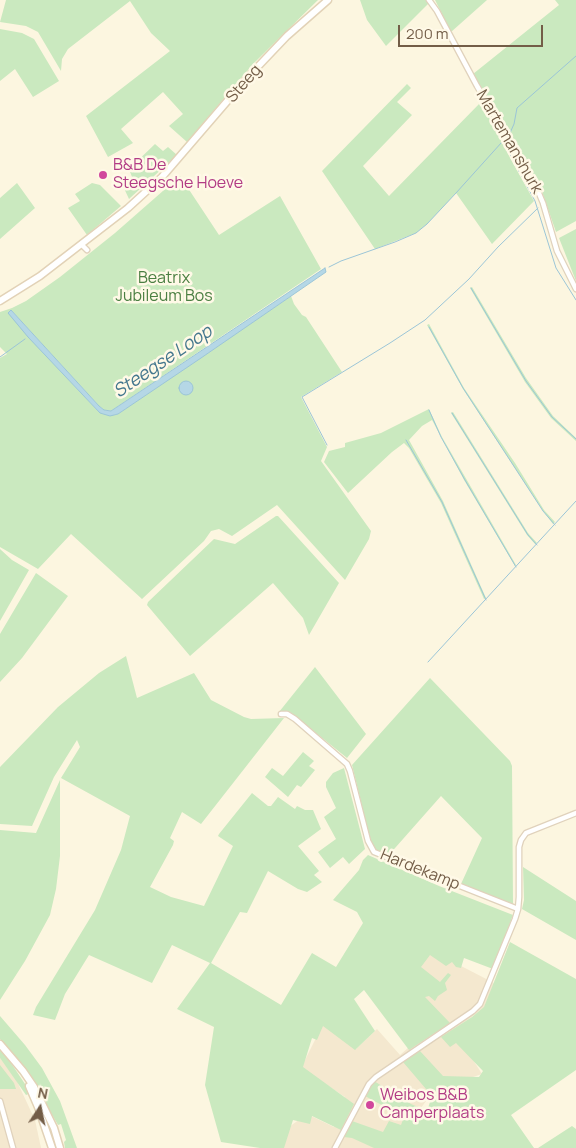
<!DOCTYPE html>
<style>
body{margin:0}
#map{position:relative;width:576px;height:1148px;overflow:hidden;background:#fcf6e0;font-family:Manrope,sans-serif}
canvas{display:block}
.north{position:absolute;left:15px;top:1083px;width:50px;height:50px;-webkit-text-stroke:4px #fff9e7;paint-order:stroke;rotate:11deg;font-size:14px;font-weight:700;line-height:20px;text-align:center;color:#735d47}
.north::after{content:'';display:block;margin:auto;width:18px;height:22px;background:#735d47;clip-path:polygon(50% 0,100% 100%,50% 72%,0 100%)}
.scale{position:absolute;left:398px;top:25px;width:145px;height:22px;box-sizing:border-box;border:2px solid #735d47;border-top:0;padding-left:6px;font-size:15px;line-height:18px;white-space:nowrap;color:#735d47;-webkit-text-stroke:4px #fff9e7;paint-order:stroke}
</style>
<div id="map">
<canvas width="576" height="1148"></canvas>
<div class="north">N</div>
<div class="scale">200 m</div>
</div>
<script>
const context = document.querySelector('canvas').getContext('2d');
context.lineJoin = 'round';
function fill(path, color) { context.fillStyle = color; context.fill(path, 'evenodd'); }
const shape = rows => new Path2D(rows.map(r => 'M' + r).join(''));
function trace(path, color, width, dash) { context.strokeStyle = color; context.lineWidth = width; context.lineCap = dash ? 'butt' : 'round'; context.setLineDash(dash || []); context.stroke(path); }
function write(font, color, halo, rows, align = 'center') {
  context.font = font + ' Manrope,sans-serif'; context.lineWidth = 5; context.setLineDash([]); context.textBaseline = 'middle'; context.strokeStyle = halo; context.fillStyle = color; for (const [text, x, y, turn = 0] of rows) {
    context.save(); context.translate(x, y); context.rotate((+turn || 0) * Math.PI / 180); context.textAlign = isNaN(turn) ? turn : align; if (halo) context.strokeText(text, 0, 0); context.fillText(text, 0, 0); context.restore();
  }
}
fill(shape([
 [430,950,496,984,487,1006,454,1030,482,1074,434,1090,392,1148,282,1148,289,1127,307,1114,334,1127,345,1097,301,1068,323,1024,356,1049,377,1029,400,1055,442,1018,423,998,419,968],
 [0,1058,16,1079,21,1090,35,1120,41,1148,0,1148]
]), '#f4e8cf');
fill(shape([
 [6,0,318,0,254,63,187,142,169,126,183,114,163,92,121,129,133,143,108,157,86,116,170,51,151,33,130,1,68,49,62,59,61,71,38,32,26,26,0,22],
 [360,0,426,0,429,3,386,46,367,20],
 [435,0,487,0,451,32],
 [555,0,576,0,576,221,556,232,540,186,473,74,559,5],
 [0,29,22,33,34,39,59,81,33,97,15,69,0,81],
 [407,84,411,88,397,102,412,115,363,166,389,196,480,103,504,142,509,156,534,201,492,244,456,193,427,224,416,233,375,249,322,171],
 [155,144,163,151,168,147,177,155,129,199,122,184,132,177,129,169],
 [180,176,219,235,280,196,321,269,111,411,104,410,99,406,11,310,28,336,100,413,116,415,291,296,294,304,302,315,306,317,342,372,301,397,327,447,321,461,371,531,369,539,345,580,277,505,232,536,219,529,211,531,204,541,142,599,71,534,38,569,0,547,0,358,7,354,0,347,0,312,12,308,26,301,60,277,115,233],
 [17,183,35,208,0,239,0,198],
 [92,183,100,185,121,206,87,235,68,208,80,201,75,194],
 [576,229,576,281,559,238],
 [472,287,526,378,553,416,576,438,576,441,551,418,525,382,470,288],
 [429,324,464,388,515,463,544,510,555,522,553,524,543,511,463,389,427,325],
 [429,409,442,437,516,565,515,566,464,480,432,420,422,426,409,440,443,501,486,598,484,599,441,503,409,448,404,443,392,452,348,493,324,462,329,451,345,447,345,443,381,433],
 [453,412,528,533,537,543,535,544,527,535,451,413],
 [276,516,278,516,339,583,309,635,303,618,273,583,190,656,147,605,148,602,214,539,235,544],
 [0,549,12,560,29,570,0,621],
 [36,573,68,596,22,658,0,682,0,634],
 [126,656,137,698,194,673,211,700,244,717,251,719,284,718,201,824,182,812,170,838,174,841,173,845,150,887,171,897,204,906,233,846,218,836,219,834,252,793,268,806,271,806,278,797,295,809,297,806,305,810,313,810,321,829,298,846,319,871,314,875,322,882,307,892,298,889,268,871,247,913,240,912,211,963,281,1005,312,953,336,967,363,923,357,912,333,900,359,870,363,860,368,855,439,886,513,915,493,969,464,958,461,968,456,967,452,962,446,966,430,955,421,967,440,982,448,973,451,975,445,983,447,990,438,996,435,1001,429,996,425,997,450,1023,409,1050,364,990,354,999,375,1031,355,1050,323,1026,317,1040,312,1038,303,1067,354,1104,341,1130,312,1116,310,1124,293,1120,284,1148,260,1148,221,1142,205,1085,214,1027,177,1009,210,963,172,945,152,983,89,955,65,994,55,1020,33,1015,36,1007,95,910,121,850,130,816,61,778,80,747,77,740,54,777,32,826,0,824,0,767,58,707,99,673],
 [315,667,366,734,347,758,290,712,285,711,279,712],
 [430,678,510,761,512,766,513,904,461,884,482,838,441,796,388,856,373,850,372,847,352,765],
 [303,752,314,761,309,766,315,770,301,787,297,785,288,797,265,777,272,768,283,776],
 [344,768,365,849,349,864,343,857,330,868,318,852,336,839,324,817,336,808,326,787,326,782,333,773],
 [60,780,60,856,56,889,50,915,25,961,0,1000,0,830,36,833],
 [523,867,576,901,576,940,522,909,524,900],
 [510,942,576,979,576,1070,511,1115,534,1148,374,1148,352,1138,344,1137,352,1121,383,1132,389,1121,401,1125,404,1117,365,1096,374,1081,411,1104,427,1111,432,1096,403,1062,420,1051,443,1076,479,1077,483,1071,456,1043,450,1047,441,1037,472,1017,484,1007],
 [0,1016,25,1045,42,1068,60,1101,77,1148,65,1148,64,1142,66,1140,61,1124,58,1125,36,1087,0,1039],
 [0,1048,9,1060,31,1093,26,1095,0,1058],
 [0,1065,14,1083,16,1089,0,1089],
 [572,1126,576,1129,576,1148,538,1148]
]), '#cae9bf');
const water = shape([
 [325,268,326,272,201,358,118,414,110,416,100,413,28,337,8,313,11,310,99,406,104,410,111,411,325,268],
 '179 388a7 7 0 1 1 14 0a7 7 0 1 1-14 0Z'
]);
fill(water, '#b5d7e6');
trace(water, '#9bc5d7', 1);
trace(shape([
 [510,133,514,124,517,108,576,56],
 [507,149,535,201,556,268,576,300],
 [329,267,341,261,395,242,416,233,427,224,456,193,502,142],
 [471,288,526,381,552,417,576,439],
 [429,327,463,388,543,511,555,525],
 [0,357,25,339],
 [429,410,441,437,465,480,516,567],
 [452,413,528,535,537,545],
 [406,440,442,502,486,600],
 [327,445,302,397,390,343,425,320,469,279,498,247,538,208],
 [428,662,576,501]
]), '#9bc5d7', 1);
const street = shape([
 [429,0,437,11,477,86,535,184,543,203,557,251,576,289],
 [81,244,87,250],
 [281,714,287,714,295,719,347,764,350,771,368,841,374,852,518,909],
 [0,1101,13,1148],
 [335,1148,369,1084,376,1077,473,1011,480,1004,515,919,518,909,519,897,519,847,521,840,526,833,576,813]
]);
const secondary = shape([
 [0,301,40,276,128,208,162,177,248,77,287,36,328,0],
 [0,1044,23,1071,34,1087,54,1128,60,1148],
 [29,1086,38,1107,52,1148]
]);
trace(street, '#e0d2bc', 7);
trace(secondary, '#e2d2b7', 9);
trace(street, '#fff', 4.5);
trace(secondary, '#fff', 6);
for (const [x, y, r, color] of [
 [103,175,5,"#d1479c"],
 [370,1105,5,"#d1479c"]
]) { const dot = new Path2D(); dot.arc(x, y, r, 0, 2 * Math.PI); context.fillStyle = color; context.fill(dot); trace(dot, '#fff9e7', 2); }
write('16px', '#735d47', '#fff9e7', [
 ["Steeg",244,84,-49],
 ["Martemanshurk",509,142,60],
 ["Hardekamp",420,870,22]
]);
write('16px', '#b23c85', '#fff9e7', [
 ["B&B De",113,166],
 ["Steegsche Hoeve",113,184],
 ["Weibos B&B",380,1096],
 ["Camperplaats",380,1114]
], 'left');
write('16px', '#4b7f42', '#fff9e7', [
 ["Beatrix",164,279],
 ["Jubileum Bos",164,297]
]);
write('italic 18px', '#44778e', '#fff9e7', [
 ["Steegse Loop",163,362,-34]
]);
</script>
